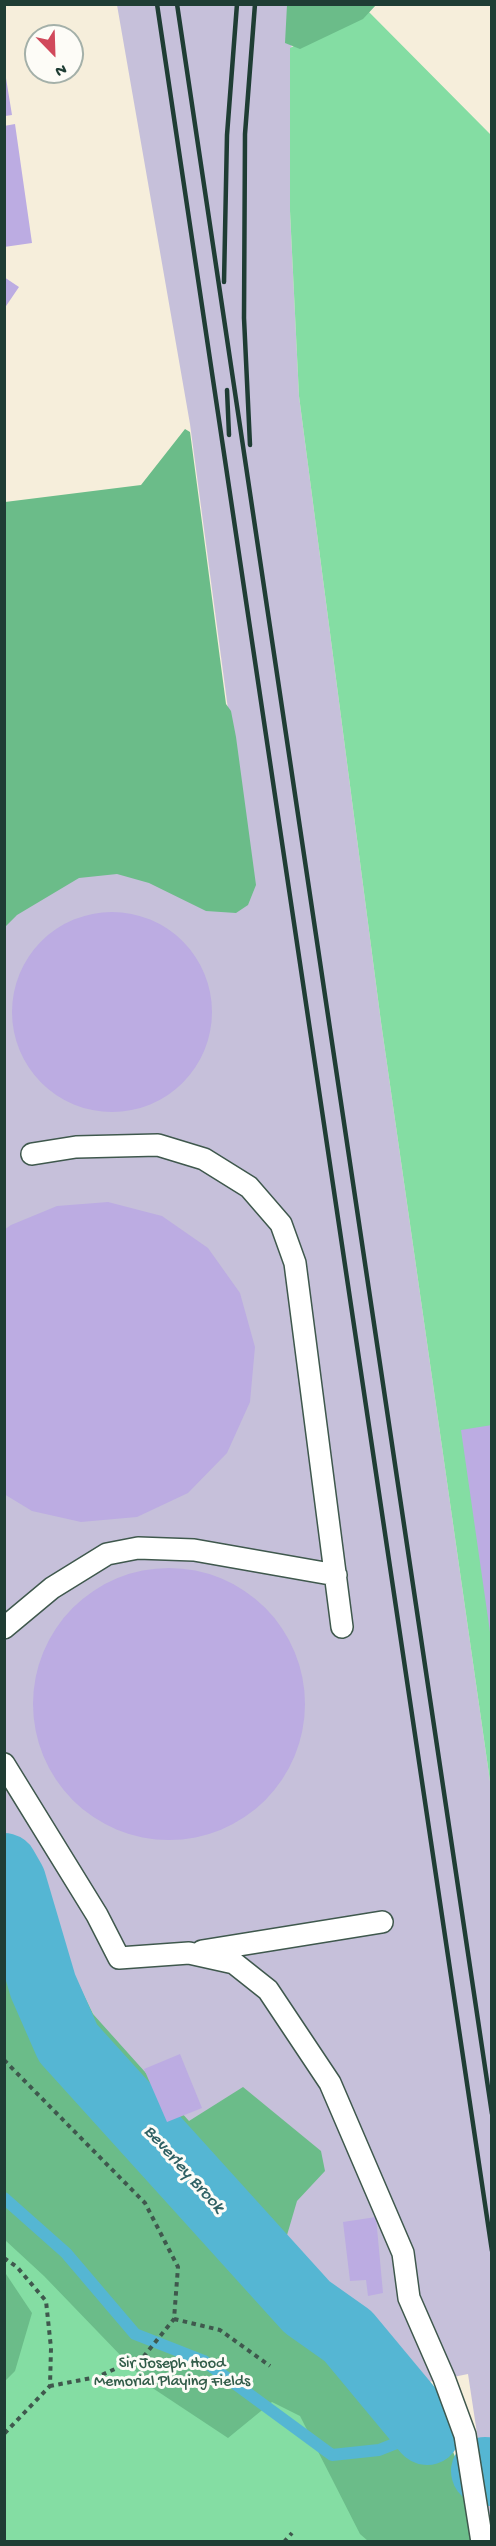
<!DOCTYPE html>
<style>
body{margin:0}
#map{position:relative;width:496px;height:2546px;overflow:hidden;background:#f6eedb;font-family:"Gochi Hand",sans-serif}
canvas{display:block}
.frame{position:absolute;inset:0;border:6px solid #1f3d34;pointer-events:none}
.north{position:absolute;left:24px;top:24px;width:60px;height:60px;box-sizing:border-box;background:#fdfcf7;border:2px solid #a4b0a9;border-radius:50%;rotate:157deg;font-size:16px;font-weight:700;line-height:24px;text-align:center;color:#1f3d34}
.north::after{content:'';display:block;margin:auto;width:21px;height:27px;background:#d1495b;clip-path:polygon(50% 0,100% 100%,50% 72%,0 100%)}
</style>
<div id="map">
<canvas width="496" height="2546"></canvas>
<div class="frame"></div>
<div class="north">N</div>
</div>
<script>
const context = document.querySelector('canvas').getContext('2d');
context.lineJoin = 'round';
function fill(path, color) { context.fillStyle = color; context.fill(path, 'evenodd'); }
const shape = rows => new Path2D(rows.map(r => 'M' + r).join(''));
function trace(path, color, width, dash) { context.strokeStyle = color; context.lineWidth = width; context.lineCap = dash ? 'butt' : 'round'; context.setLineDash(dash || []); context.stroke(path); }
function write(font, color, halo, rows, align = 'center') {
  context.font = font + ' "Gochi Hand",sans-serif'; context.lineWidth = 6; context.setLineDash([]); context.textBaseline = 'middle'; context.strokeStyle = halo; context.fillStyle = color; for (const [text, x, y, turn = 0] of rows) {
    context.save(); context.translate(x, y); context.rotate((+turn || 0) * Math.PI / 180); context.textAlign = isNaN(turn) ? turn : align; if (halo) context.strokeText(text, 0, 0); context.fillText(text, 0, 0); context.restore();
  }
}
fill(shape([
 [117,5,292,5,290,211,299,396,381,1022,491,1788,491,2526,468,2374,419,2384,161,2126,93,2014,5,1837,4,910,228,709,190,424]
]), '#c6c0da');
fill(shape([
 [366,9,491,135,491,1788,381,1022,299,396,290,211,290,48],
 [4,1837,93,2014,456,2541,5,2541]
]), '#84dda3');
fill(shape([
 [287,5,287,4,376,5,363,19,300,49,285,43],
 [185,429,190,432,226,704,231,711,236,737,256,885,248,905,236,913,206,911,149,883,117,874,79,878,17,915,5,927,5,502,141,485],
 [4,1844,50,1925,93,2014,189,2121,243,2087,321,2151,325,2171,297,2201,285,2242,420,2381,444,2427,486,2541,368,2541,360,2534,300,2416,272,2402,228,2438,151,2387,44,2276,5,2240],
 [4,2271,32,2313,15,2371,5,2381]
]), '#6bbc89');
trace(shape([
 [4,2198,66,2253,135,2334,204,2361,332,2455,379,2450,427,2431]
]), '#55b6d3', 12);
trace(shape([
 [4,1867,12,1881,43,1986,68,2043,307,2307,348,2336,427,2431],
 [485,2471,492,2472]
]), '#55b6d3', 68);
fill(shape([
 [5,72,12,115,5,116],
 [15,124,32,243,4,247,4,126],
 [4,277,19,287,4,309],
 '12 1012a100 100 0 1 1 200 0a100 100 0 1 1-200 0Z',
 [108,1202,162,1216,208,1248,240,1293,255,1347,250,1402,227,1453,188,1493,137,1517,81,1522,32,1511,4,1494,4,1230,11,1225,57,1206],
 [492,1425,492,1632,490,1632,461,1430],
 '33 1704a136 136 0 1 1 272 0a136 136 0 1 1-272 0Z',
 [180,2054,202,2108,167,2122,144,2069],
 [376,2217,383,2293,368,2296,366,2280,350,2281,343,2222]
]), '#bcace2');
const lane = shape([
 [32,1154,76,1147,158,1145,204,1159,249,1187,281,1224,295,1263,342,1627],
 [4,1628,52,1588,107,1554,138,1548,194,1550,336,1575],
 [4,1764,97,1915,119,1958,189,1953,234,1963,268,1990,330,2083,403,2253,409,2298,444,2378,465,2435,482,2542],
 [202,1951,382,1922]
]);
trace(lane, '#3f584d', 24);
trace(shape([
 [4,2060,145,2203,178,2267,174,2319,144,2356,97,2377,50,2386],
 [4,2258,17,2267,46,2301,51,2348,50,2386,4,2434],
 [174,2319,220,2330,270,2366],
 [284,2542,292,2533]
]), '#3f584d', 4, [4.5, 4.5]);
trace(lane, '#fff', 21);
trace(shape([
 [157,4,492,2251],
 [177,4,492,2114],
 [224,282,227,135,237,4],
 [227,390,229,435],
 [250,445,244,318,245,134,255,4]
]), '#1f3d34', 4.5);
write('16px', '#335d4a', '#fdfcf7', [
 ["Sir Joseph Hood",172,2365],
 ["Memorial Playing Fields",172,2383]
]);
write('italic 18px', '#2f6164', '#fdfcf7', [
 ["Beverley Brook",183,2170,48]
]);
</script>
